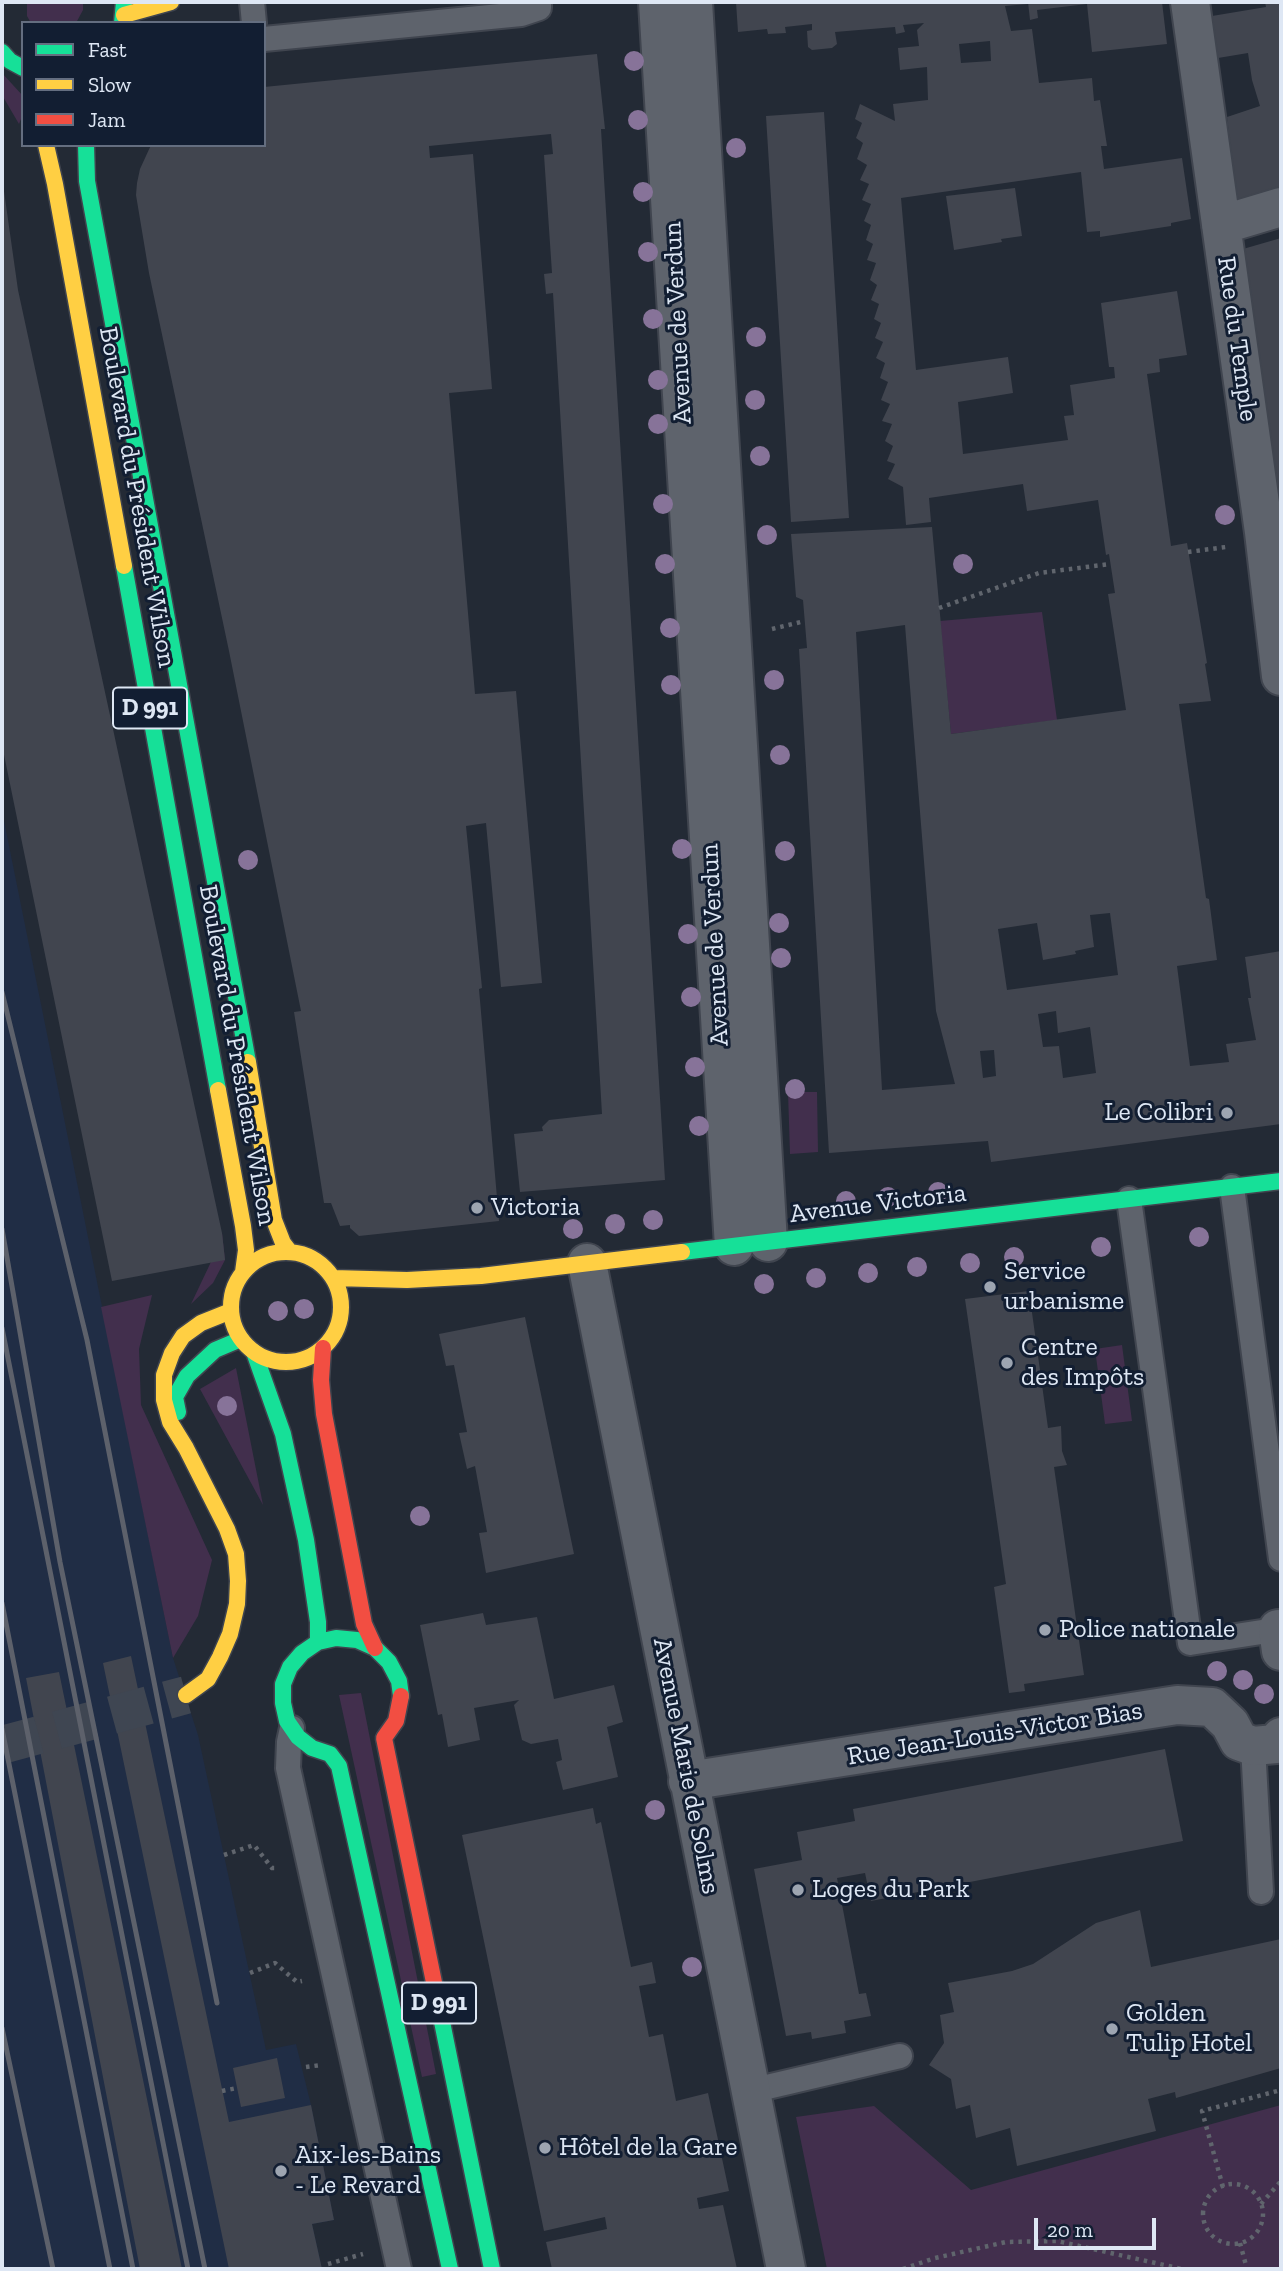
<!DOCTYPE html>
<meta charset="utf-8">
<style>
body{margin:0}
#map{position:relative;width:1283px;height:2271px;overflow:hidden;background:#232a35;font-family:"Zilla Slab",serif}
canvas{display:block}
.frame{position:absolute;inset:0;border:4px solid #dee7f4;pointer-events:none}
.legend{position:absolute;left:21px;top:21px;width:245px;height:126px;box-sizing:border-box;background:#121e32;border:2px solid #646e80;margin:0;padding:9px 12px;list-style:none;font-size:21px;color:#dee7f4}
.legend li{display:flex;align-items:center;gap:14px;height:35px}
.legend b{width:35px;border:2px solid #646e80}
.scale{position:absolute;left:1034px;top:2218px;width:122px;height:32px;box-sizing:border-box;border:4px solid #dee7f4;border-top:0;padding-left:9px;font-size:21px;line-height:24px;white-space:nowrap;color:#dee7f4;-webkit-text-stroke:5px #121e32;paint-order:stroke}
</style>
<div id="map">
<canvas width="1283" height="2271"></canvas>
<div class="frame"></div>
<ul class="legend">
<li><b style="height:9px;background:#16e098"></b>Fast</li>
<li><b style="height:9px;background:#ffcf43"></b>Slow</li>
<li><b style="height:9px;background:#f24e42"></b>Jam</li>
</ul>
<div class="scale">20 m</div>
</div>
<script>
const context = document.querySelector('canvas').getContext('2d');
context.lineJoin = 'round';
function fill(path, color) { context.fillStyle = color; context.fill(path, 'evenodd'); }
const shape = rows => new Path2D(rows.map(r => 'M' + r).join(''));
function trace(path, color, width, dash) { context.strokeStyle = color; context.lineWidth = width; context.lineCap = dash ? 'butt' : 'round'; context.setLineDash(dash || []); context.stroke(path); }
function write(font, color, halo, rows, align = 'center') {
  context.font = font + ' "Zilla Slab",serif'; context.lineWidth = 6; context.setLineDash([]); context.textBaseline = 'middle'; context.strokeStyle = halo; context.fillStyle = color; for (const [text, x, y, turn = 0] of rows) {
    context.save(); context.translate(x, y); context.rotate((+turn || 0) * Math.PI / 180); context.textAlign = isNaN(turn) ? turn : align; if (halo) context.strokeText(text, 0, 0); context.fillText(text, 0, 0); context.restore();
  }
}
fill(shape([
 [2,811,173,1658,198,1735,266,2050,296,2044,311,2105,334,2220,312,2224,322,2269,2,2269]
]), '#202d45');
fill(shape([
 [27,2,83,2,83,10,76,23,31,23,27,16],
 [2,73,23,96,23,114,19,124,2,95],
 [1042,612,1057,720,951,734,940,621],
 [788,1092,817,1092,818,1152,790,1154],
 [222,1233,225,1260,213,1283,191,1304,210,1264],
 [152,1295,139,1349,141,1405,212,1560,198,1616,173,1658,101,1307],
 [1122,1345,1132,1421,1105,1424,1095,1349],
 [236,1368,263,1505,200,1389],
 [361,1693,436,2074,422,2077,339,1695],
 [1281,2105,1281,2269,827,2269,796,2117,874,2106,971,2190]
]), '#422f4d');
fill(shape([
 [736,2,1028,2,1028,4,1005,6,1011,31,1032,29,1039,83,1092,78,1094,101,1100,100,1107,146,1101,146,1104,169,1182,158,1191,219,1171,223,1171,226,1100,237,1100,231,1087,232,1081,172,901,198,916,370,1008,357,1013,393,958,402,963,454,1068,440,1064,416,1074,415,1070,385,1115,378,1114,367,1109,367,1101,303,1177,291,1187,355,1159,359,1160,372,1147,374,1171,546,1187,543,1207,663,1205,664,1211,701,1179,704,1206,898,1209,899,1217,960,1177,966,1190,1066,1229,1062,1226,1044,1256,1040,1248,998,1251,998,1245,957,1281,951,1281,1124,991,1162,988,1141,829,1153,799,649,807,648,803,600,796,597,791,534,932,527,951,734,1126,710,1108,594,1115,593,1109,554,1106,555,1098,500,1027,511,1023,484,929,498,931,522,906,525,903,487,888,479,895,464,887,461,893,446,885,441,892,424,882,421,890,404,881,400,888,382,880,378,885,363,876,358,883,342,875,338,881,323,874,319,879,304,871,300,877,285,870,280,876,263,867,260,873,244,866,240,871,225,864,221,871,204,862,200,869,184,860,180,867,165,857,159,863,143,856,138,862,123,855,119,860,104,895,121,893,104,928,100,927,67,900,70,898,48,919,46,917,30,924,23,903,25,905,32,896,34,895,27,835,32,837,44,832,48,812,50,808,47,807,31,812,30,812,24,785,27,786,33,768,34,767,29,738,32],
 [990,41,991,61,961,63,959,44],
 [905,625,936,1011,955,1084,882,1090,856,632],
 [1110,913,1118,975,1007,990,998,929,1037,923,1043,960,1076,954,1075,951,1094,947,1090,915],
 [1056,1011,1058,1033,1090,1027,1096,1073,1063,1078,1059,1046,1043,1047,1038,1014],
 [994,1050,996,1076,983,1078,980,1051],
 [1028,2,1162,2,1167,44,1092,52,1087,4,1037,10,1038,18,1030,20],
 [1265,2,1281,2,1281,187,1237,201,1227,117,1260,106,1252,80,1248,53,1218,58,1212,16,1266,7],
 [597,54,605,129,601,129,665,1180,520,1192,514,1134,543,1131,542,1127,549,1120,602,1114,553,293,546,294,544,274,552,273,544,155,553,154,551,134,429,146,430,158,473,154,492,389,449,393,475,694,516,691,542,983,501,987,486,823,466,826,482,988,479,989,499,1221,359,1236,350,1228,350,1225,340,1226,331,1203,324,1203,294,1012,301,1011,229,651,149,273,136,195,137,183,140,169,151,145,264,145,264,87],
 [824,112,849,518,791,522,766,116],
 [2,177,18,290,222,1233,225,1260,112,1281,2,745],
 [1015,188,1022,236,1001,239,1002,242,954,250,946,196],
 [1281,238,1281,499,1280,499,1243,249],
 [1029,1291,1048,1428,1061,1426,1062,1451,1067,1465,1054,1467,1084,1675,1024,1684,1025,1691,1009,1693,994,1587,1006,1584,965,1299],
 [525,1317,574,1554,486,1573,479,1533,487,1532,475,1466,467,1469,459,1433,467,1432,454,1365,446,1366,439,1334],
 [483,1613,486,1625,537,1617,554,1699,614,1685,623,1722,607,1727,618,1777,563,1790,556,1762,562,1760,558,1739,531,1744,522,1740,514,1705,519,1700,474,1708,480,1740,448,1747,442,1714,438,1715,420,1625],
 [131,1656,229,2122,311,2105,334,2220,312,2224,322,2269,229,2269,103,1663],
 [59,1672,182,2269,140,2269,26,1678],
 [1165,1749,1183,1841,871,1901,865,1873,837,1878,859,1994,866,1993,871,2016,844,2021,846,2033,812,2039,811,2032,786,2036,754,1869,802,1860,797,1832,855,1821,853,1809],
 [593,1808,596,1824,601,1822,631,1967,652,1962,656,1983,639,1986,649,2037,663,2034,676,2101,708,2093,729,2191,697,2198,699,2209,723,2205,737,2269,552,2269,546,2242,607,2229,605,2217,544,2231,462,1835],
 [1140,1910,1151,1967,1281,1939,1281,2068,1176,2098,1175,2092,1148,2099,1156,2131,1017,2166,1010,2128,976,2138,970,2105,956,2109,951,2079,929,2065,944,2043,940,2015,954,2012,948,1983,1012,1971,1033,1964,1096,1923],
 [277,2058,285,2098,241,2107,233,2068]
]), '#41454f');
trace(shape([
 [2,1745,186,1695]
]), '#3f4652', 38, [38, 19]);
const lane = shape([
 [252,2,254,23],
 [264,39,521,14,539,8,539,2],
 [1232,1187,1281,1559],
 [1129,1199,1190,1643,1281,1629],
 [292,1728,289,1742,288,1768,399,2269],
 [1253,1746,1261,1892],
 [750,2091,900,2056]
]);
const street = shape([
 [658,2,734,1246],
 [693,2,768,1242],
 [1190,2,1264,532,1281,676],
 [1221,225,1281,207],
 [587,1263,786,2269],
 [1278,1629,1281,1651],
 [688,1781,1177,1705,1212,1707,1230,1724,1239,1741,1253,1746,1276,1744,1281,1737]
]);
const fast = shape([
 [122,23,124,2],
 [2,52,10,61,23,68],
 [86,145,87,181,248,1062],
 [124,566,218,1090],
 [682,1252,1281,1181],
 [254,1352,283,1434,306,1540,318,1622,318,1642],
 [178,1412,175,1397,187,1376,215,1350,241,1339],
 [401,1696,399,1681,389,1662,375,1648,357,1640,336,1638,318,1642,302,1653,290,1667,283,1684,283,1703,287,1721,298,1737,312,1748,330,1754,339,1766,450,2269],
 [438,2002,492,2269]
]);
const slow = shape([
 [124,15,171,2],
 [46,145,55,184,124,566],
 [248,1062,274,1220,283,1243,290,1252],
 [218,1090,243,1226,246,1250,243,1272],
 '231 1307a55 55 0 1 1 110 0a55 55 0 1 1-110 0Z',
 [333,1278,407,1280,481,1276,682,1252],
 [186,1695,208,1679,220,1657,230,1634,237,1604,238,1581,236,1554,227,1529,186,1448,170,1422,164,1400,164,1375,172,1353,183,1336,201,1323,231,1311]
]);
const jam = shape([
 [323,1348,321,1380,324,1414,364,1624,375,1648],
 [401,1696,396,1721,384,1738,438,2002]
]);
trace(lane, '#40454f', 28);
trace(street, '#40454f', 42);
trace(fast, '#40454f', 19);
trace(slow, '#40454f', 19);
trace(jam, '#40454f', 19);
trace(shape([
 [1188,552,1226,547],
 [939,608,1039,573,1110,564],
 [772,629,805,621],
 [224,1855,254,1845,272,1868,278,1868],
 [250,1973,275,1963,297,1982,302,1981],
 [306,2067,321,2065],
 [222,2091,237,2088],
 '1203 2214a30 30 0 1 1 60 0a30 30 0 1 1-60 0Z',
 [1223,2187,1202,2111,1281,2090],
 [1261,2204,1281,2181],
 [1240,2243,1247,2269],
 [328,2264,363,2254],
 [903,2269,935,2258,1006,2242,1057,2241,1182,2269]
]), '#60656d', 4.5, [3.5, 5]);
trace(lane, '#5e636c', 24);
trace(street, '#5e636c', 38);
trace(fast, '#16e098', 16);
trace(slow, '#ffcf43', 16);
trace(jam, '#f24e42', 16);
trace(shape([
 [2,992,87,1340,217,2003],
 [2,1229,60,1562,205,2269],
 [2,1328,188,2269],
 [2,1603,133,2269],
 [2,1729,110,2269],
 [2,2028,53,2269]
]), '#5d616b', 5);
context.fillStyle = '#877399';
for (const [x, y] of [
 [634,61],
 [638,120],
 [736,148],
 [643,192],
 [648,252],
 [653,319],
 [756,337],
 [658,380],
 [755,400],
 [658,424],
 [760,456],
 [663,504],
 [1225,515],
 [767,535],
 [665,564],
 [963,564],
 [670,628],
 [774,680],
 [671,685],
 [780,755],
 [682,849],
 [785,851],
 [248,860],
 [779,923],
 [688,934],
 [781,958],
 [691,997],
 [695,1067],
 [795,1089],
 [699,1126],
 [938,1192],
 [888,1197],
 [846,1201],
 [653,1220],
 [615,1224],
 [573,1229],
 [1199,1237],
 [1101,1247],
 [1014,1257],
 [970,1263],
 [917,1267],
 [868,1273],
 [816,1278],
 [764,1284],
 [304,1309],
 [278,1311],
 [227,1406],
 [420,1516],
 [1217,1671],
 [1243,1680],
 [1264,1694],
 [655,1810],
 [692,1967]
]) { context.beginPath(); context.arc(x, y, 10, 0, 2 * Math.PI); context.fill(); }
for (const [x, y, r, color] of [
 [1227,1113,7,"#9da5b1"],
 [477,1208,7,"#9da5b1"],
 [990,1287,7,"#9da5b1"],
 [1007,1363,7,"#9da5b1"],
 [1045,1630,7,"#9da5b1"],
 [798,1890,7,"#9da5b1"],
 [1112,2029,7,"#9da5b1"],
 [545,2148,7,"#9da5b1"],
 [281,2171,7,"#9da5b1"]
]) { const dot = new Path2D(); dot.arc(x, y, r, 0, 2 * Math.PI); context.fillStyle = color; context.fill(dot); trace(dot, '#121e32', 2.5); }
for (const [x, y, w] of [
 [150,708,74],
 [439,2003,74]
]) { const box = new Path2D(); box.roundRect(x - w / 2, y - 20.5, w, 41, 5); context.fillStyle = '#121e32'; context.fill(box); trace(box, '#dee7f4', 2); }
write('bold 24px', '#dee7f4', null, [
 ["D 991",150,708],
 ["D 991",439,2003]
]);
write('26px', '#dee7f4', '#121e32', [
 ["Avenue de Verdun",678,323,-93],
 ["Rue du Temple",1237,339,82],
 ["Boulevard du Président Wilson",137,497,80],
 ["Avenue de Verdun",715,945,-93],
 ["Boulevard du Président Wilson",237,1055,80],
 ["Avenue Victoria",878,1204,-7],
 ["Rue Jean-Louis-Victor Bias",995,1734,-9],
 ["Avenue Marie de Solms",686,1766,79]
]);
write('26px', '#dee7f4', '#121e32', [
 ["Le Colibri",1213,1113,"right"],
 ["Victoria",491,1208],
 ["Service",1004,1272],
 ["urbanisme",1004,1302],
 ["Centre",1021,1348],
 ["des Impôts",1021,1378],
 ["Police nationale",1059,1630],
 ["Loges du Park",812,1890],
 ["Golden",1126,2014],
 ["Tulip Hotel",1126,2044],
 ["Hôtel de la Gare",559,2148],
 ["Aix-les-Bains",295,2156],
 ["- Le Revard",295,2186]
], 'left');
</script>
